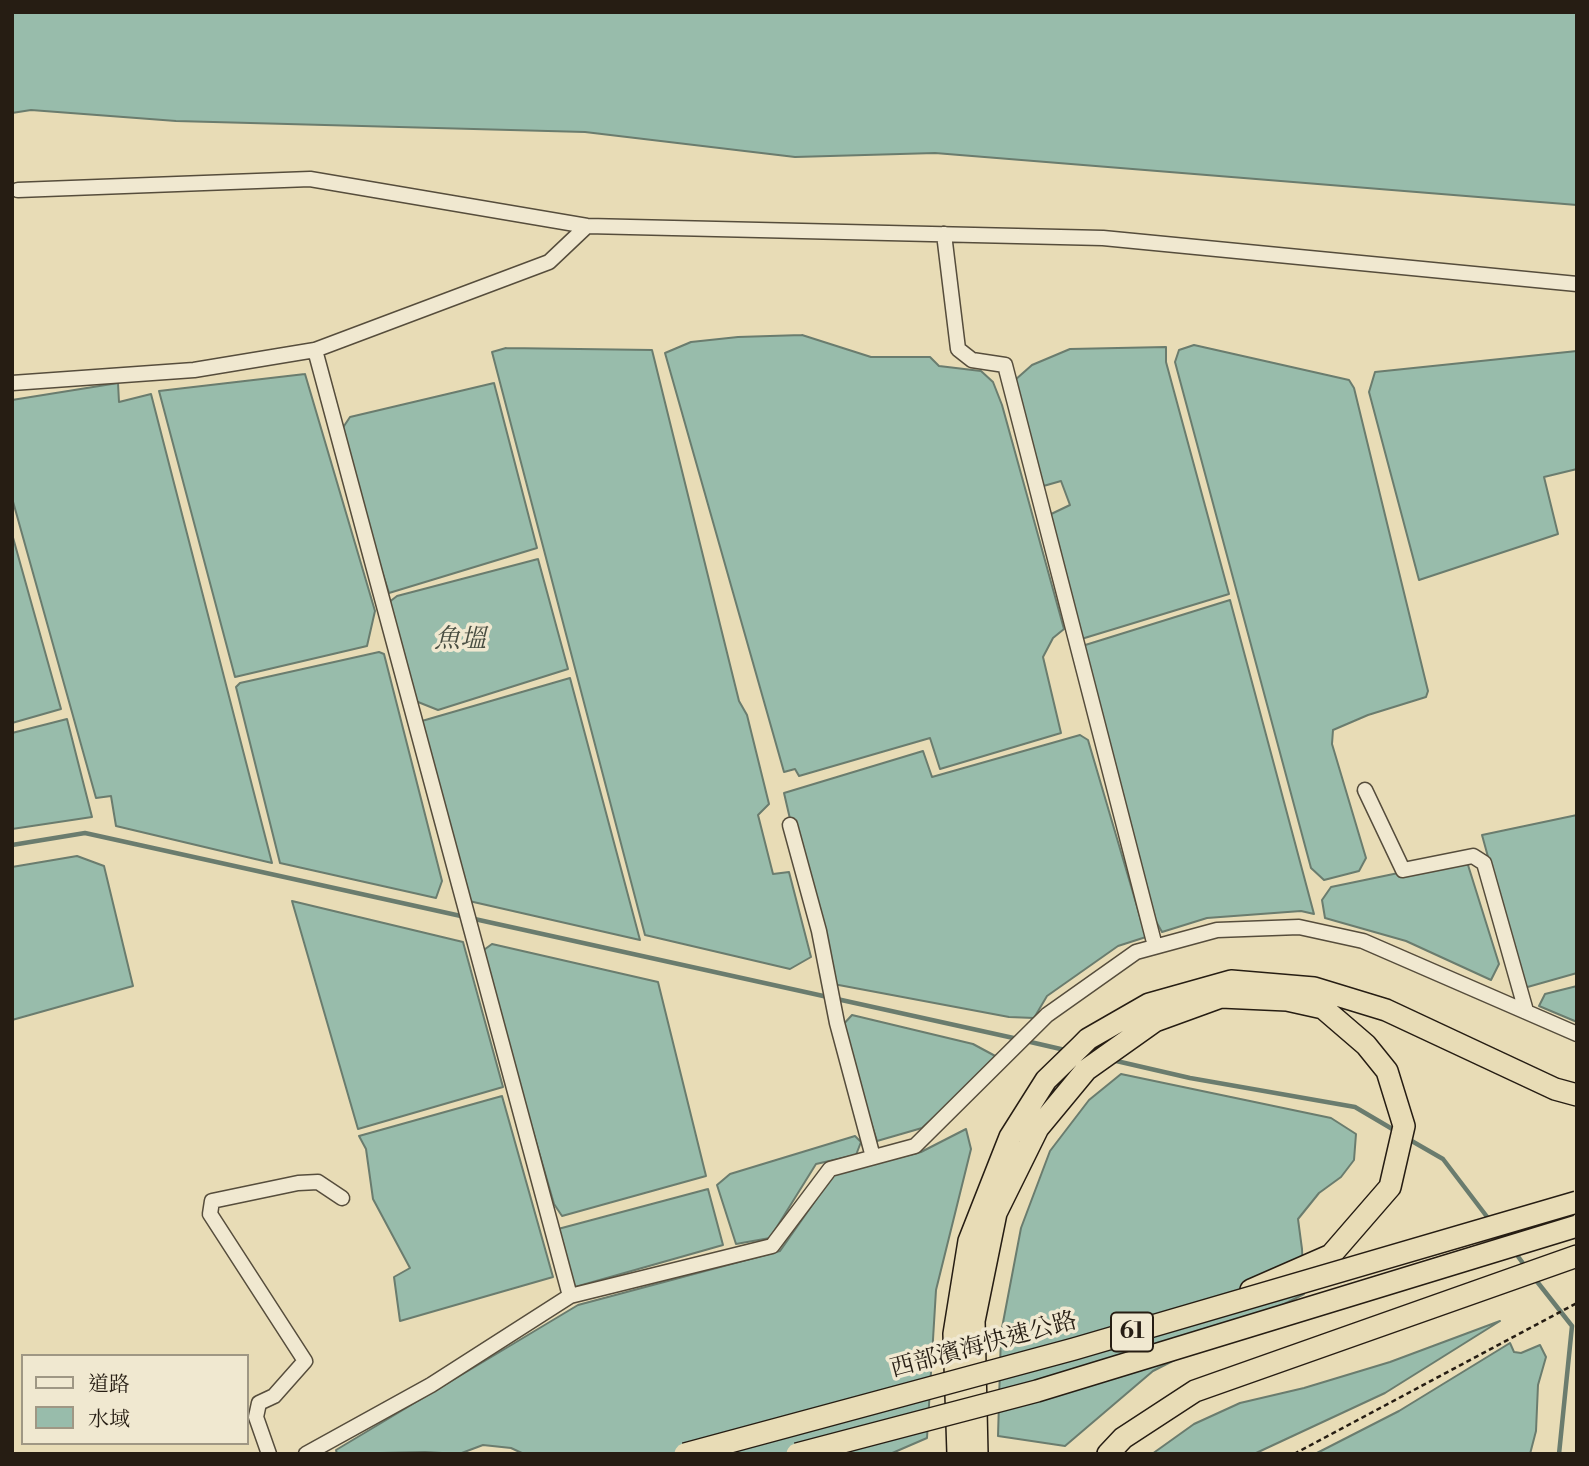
<!DOCTYPE html>
<meta charset="utf-8">
<style>
body{margin:0}
#map{position:relative;width:1589px;height:1466px;overflow:hidden;background:#e8dcb6;font-family:"Libre Bodoni","Noto Serif TC",serif}
canvas{display:block}
.frame{position:absolute;inset:0;border:14px solid #261d13;pointer-events:none}
.legend{position:absolute;left:21px;top:1354px;width:228px;height:91px;box-sizing:border-box;background:#f0e8d0;border:2px solid #9f9784;margin:0;padding:9px 12px;list-style:none;font-size:21px;color:#261d13}
.legend li{display:flex;align-items:center;gap:14px;height:35px}
.legend b{width:35px;border:2px solid #9f9784}
</style>
<div id="map">
<canvas width="1589" height="1466"></canvas>
<div class="frame"></div>
<ul class="legend">
<li><b style="height:9px;background:#f0e8d0"></b>道路</li>
<li><b style="height:19px;background:#98bcab"></b>水域</li>
</ul>
</div>
<script>
const context = document.querySelector('canvas').getContext('2d');
context.lineJoin = 'round';
function fill(path, color) { context.fillStyle = color; context.fill(path, 'evenodd'); }
const shape = rows => new Path2D(rows.map(r => 'M' + r).join(''));
function trace(path, color, width, dash) { context.strokeStyle = color; context.lineWidth = width; context.lineCap = dash ? 'butt' : 'round'; context.setLineDash(dash || []); context.stroke(path); }
function write(font, color, halo, rows, align = 'center') {
  context.font = font + ' "Libre Bodoni","Noto Serif TC",serif'; context.lineWidth = 7; context.setLineDash([]); context.textBaseline = 'middle'; context.strokeStyle = halo; context.fillStyle = color; for (const [text, x, y, turn = 0] of rows) {
    context.save(); context.translate(x, y); context.rotate((+turn || 0) * Math.PI / 180); context.textAlign = isNaN(turn) ? turn : align; if (halo) context.strokeText(text, 0, 0); context.fillText(text, 0, 0); context.restore();
  }
}
const water = shape([
 [12,12,1577,12,1577,205,935,153,795,157,585,132,176,121,31,110,12,113,12,12],
 [802,335,871,357,930,357,939,366,981,371,993,382,1002,405,1064,629,1053,638,1043,657,1061,733,940,769,930,738,799,776,795,769,784,772,665,353,691,342,738,337,802,335],
 [1194,345,1349,380,1354,388,1428,691,1426,697,1368,715,1333,730,1332,744,1366,858,1359,871,1324,880,1311,868,1175,362,1179,350,1194,345],
 [1166,347,1166,362,1229,594,1078,640,1047,516,1070,505,1061,481,1040,487,1015,380,1032,365,1070,349,1166,347],
 [506,348,652,350,739,701,747,715,769,804,758,815,773,874,789,872,811,957,790,969,645,935,492,352,506,348],
 [1577,351,1577,469,1544,477,1558,534,1419,580,1369,392,1375,372,1577,351],
 [305,374,375,611,367,646,235,677,159,391,305,374],
 [118,383,119,402,151,394,272,863,116,826,111,796,96,798,12,498,12,400,118,383],
 [494,383,537,548,389,593,338,435,350,417,494,383],
 [12,534,61,709,12,723,12,534],
 [538,559,568,669,438,710,413,700,388,603,397,596,538,559],
 [1230,600,1314,914,1301,911,1207,918,1162,932,1153,916,1082,646,1230,600],
 [379,652,384,654,442,881,436,898,280,863,236,687,240,683,379,652],
 [570,678,640,940,469,901,415,723,570,678],
 [67,719,92,817,12,829,12,733,67,719],
 [1080,735,1088,740,1146,937,1118,946,1047,996,1034,1018,1009,1017,828,983,784,793,923,751,932,777,1080,735],
 [1577,815,1577,973,1524,988,1482,835,1577,815],
 [77,856,104,866,133,986,12,1020,12,867,77,856],
 [1461,860,1468,865,1499,964,1491,980,1406,941,1325,918,1322,900,1331,887,1461,860],
 [292,901,463,942,503,1087,358,1129,292,901],
 [492,944,658,982,706,1176,562,1216,554,1204,481,952,492,944],
 [1577,986,1577,1022,1539,1006,1545,994,1577,986],
 [852,1015,973,1044,999,1058,922,1128,877,1141,840,1028,852,1015],
 [1121,1074,1331,1118,1356,1134,1354,1160,1341,1177,1319,1193,1298,1219,1302,1249,1304,1294,1153,1371,1065,1446,998,1436,1001,1333,1021,1228,1050,1151,1089,1100,1121,1074],
 [502,1096,553,1277,400,1321,394,1277,410,1268,373,1199,366,1149,359,1136,502,1096],
 [966,1129,971,1149,936,1290,927,1438,890,1454,524,1454,511,1448,483,1445,459,1454,425,1452,337,1454,336,1450,578,1305,780,1251,834,1174,921,1152,966,1129],
 [855,1136,861,1142,856,1155,816,1164,770,1238,736,1244,717,1185,730,1174,855,1136],
 [708,1189,723,1245,575,1287,558,1229,708,1189],
 [1500,1321,1385,1393,1254,1454,1152,1454,1194,1424,1240,1403,1304,1388,1390,1362,1500,1321],
 [1510,1343,1514,1352,1521,1353,1540,1345,1546,1357,1538,1385,1536,1431,1530,1454,1315,1454,1399,1411,1510,1343]
]);
fill(water, '#98bcab');
trace(water, '#6a7c6e', 2);
trace(shape([
 [12,845,85,833,1018,1039],
 [1026,1041,1065,1050],
 [1112,1060,1190,1078,1355,1107,1394,1130],
 [1410,1140,1443,1159,1491,1222],
 [1514,1251,1525,1266],
 [1535,1279,1572,1326,1559,1454]
]), '#6a7c6e', 4.5);
const minor = shape([
 [18,190,310,179,587,226,1103,238,1577,284],
 [944,234,958,349,972,360,1005,365,1155,946],
 [315,350,570,1296],
 [12,383,194,370,315,350,549,262,587,226],
 [1365,790,1403,870,1473,856,1484,863,1526,1011],
 [790,825,819,931,837,1023,873,1157],
 [269,1454,256,1417,259,1403,274,1396,305,1361,210,1214,212,1201,298,1183,318,1182,342,1198],
 [306,1454,431,1385,570,1296,772,1246,830,1169,915,1146,1047,1015,1136,952,1217,930,1299,927,1363,941,1577,1034]
]);
const highway = shape([
 [958,1454,954,1334,969,1241,1010,1137,1046,1080,1081,1046,1088,1039,1149,1004,1231,981,1314,988,1386,1010,1555,1089,1577,1095],
 [977,1454,974,1321,996,1213,1038,1128,1086,1070,1155,1021,1221,997,1287,1000,1323,1008,1366,1045,1387,1071,1404,1126,1390,1187,1331,1255,1251,1290],
 [1108,1454,1123,1438,1195,1391,1577,1256]
]);
trace(minor, '#564d3c', 17);
trace(highway, '#261d13', 24);
trace(shape([
 [1294,1454,1577,1303]
]), '#261d13', 2.5, [5, 3.5]);
trace(minor, '#f0e8d0', 14);
trace(highway, '#e8dcb6', 21);
const highwayBridge = shape([
 [685,1454,1074,1349,1577,1202],
 [797,1454,1037,1391,1577,1226]
]);
trace(highwayBridge, '#261d13', 24, []);
trace(highwayBridge, '#e8dcb6', 21);
for (const [x, y, w] of [
 [1132,1332,42]
]) { const box = new Path2D(); box.roundRect(x - w / 2, y - 19.5, w, 39, 5); context.fillStyle = '#f0e8d0'; context.fill(box); trace(box, '#261d13', 2); }
write('bold 23px', '#261d13', null, [
 ["61",1132,1332]
]);
write('24px', '#261d13', '#f0e8d0', [
 ["西部濱海快速公路",984,1346,-15]
]);
write('italic 26px', '#484d41', '#f0e8d0', [
 ["魚塭",460,641]
]);
</script>
